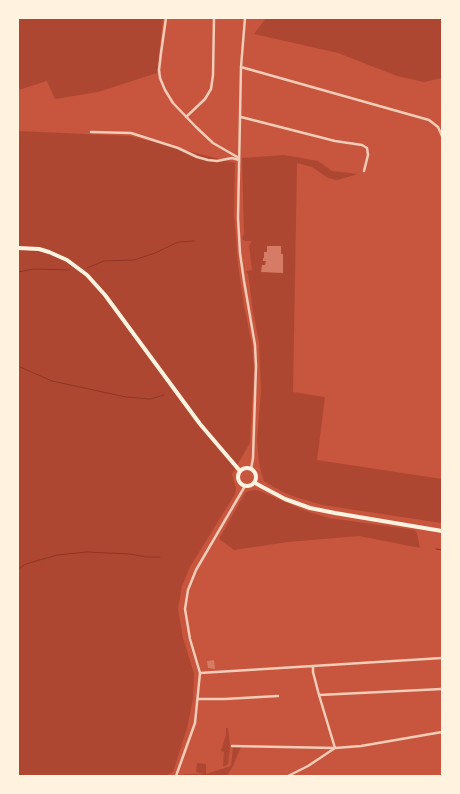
<!DOCTYPE html>
<style>
body{margin:0}
#map{position:relative;width:460px;height:794px;overflow:hidden;background:#c8553d;font-family:Signika,sans-serif}
canvas{display:block}
.frame{position:absolute;inset:0;border:19px solid #fff3e0;pointer-events:none}
</style>
<div id="map">
<canvas width="460" height="794"></canvas>
<div class="frame"></div>
</div>
<script>
const context = document.querySelector('canvas').getContext('2d');
context.lineJoin = 'round';
function fill(path, color) { context.fillStyle = color; context.fill(path, 'evenodd'); }
const shape = rows => new Path2D(rows.map(r => 'M' + r).join(''));
function trace(path, color, width, dash) { context.strokeStyle = color; context.lineWidth = width; context.lineCap = dash ? 'butt' : 'round'; context.setLineDash(dash || []); context.stroke(path); }
fill(shape([
 [18,18,163,18,157,73,98,92,55,99,47,81,18,90],
 [266,18,442,18,442,78,424,82,397,76,338,53,254,34],
 [18,131,130,136,235,163,234,214,238,264,244,306,252,344,254,370,250,443,232,474,236,488,235,494,190,567,182,586,178,609,183,638,194,673,193,699,187,728,173,772,165,776,18,776],
 [284,155,318,161,332,171,358,174,337,180,328,178,312,167,297,163,293,392,325,397,317,460,442,479,442,523,322,505,295,497,281,491,264,481,262,475,259,463,257,439,261,390,259,342,253,311,248,274,246,271,252,270,249,245,251,243,251,241,245,241,242,239,244,233,242,158],
 [255,490,260,491,306,511,329,518,415,530,417,533,420,548,359,536,288,542,234,550,219,539,245,493,248,491],
 [226,728,228,728,230,746,228,764,223,767,224,752,221,751,226,735],
 [233,747,241,747,233,766,227,776,182,776,184,774,204,774,196,772,197,763,206,764,206,774,231,766]
]), '#ae4732');
trace(shape([
 [87,268,104,261,134,260,155,253,178,242,194,241],
 [18,272,34,269,70,270],
 [18,366,52,381,126,397,150,399,164,395],
 [436,549,442,550],
 [18,569,26,564,57,555,87,552,130,554,146,557,160,557]
]), '#8f3625', 1);
fill(shape([
 [267,246,281,246,281,254,283,254,283,273,261,272,262,265,265,265,266,261,263,261,263,258,264,258,264,252,267,252],
 [214,660,215,669,208,668,207,661]
]), '#d67c66');
trace(shape([
 [166,18,161,53,159,70,160,78,165,90,173,103,196,127,213,143,239,158],
 [245,18,241,67,238,218,240,253,244,281,255,345,256,366,253,458,251,469],
 [241,67,429,120,438,127,442,136],
 [186,117,205,99,211,89,213,75,214,18],
 [241,117,335,141,362,145,367,148,368,155,364,171],
 [91,132,131,133,178,148,197,157,208,160,217,161,232,158,239,160],
 [200,673,442,658],
 [319,695,442,689],
 [198,699,225,699,278,696],
 [232,746,335,748,319,695,313,672,313,667],
 [176,776,195,723,200,673,190,639,185,609,188,590,196,570,245,486],
 [288,776,308,766,335,748,361,746,442,732]
]), '#f1ccb7', 2.5);
trace(shape([
 [18,248,39,249,49,252,67,260,87,275,105,295,200,424,240,471],
 '238 477a9 9 0 1 1 18 0a9 9 0 1 1-18 0Z',
 [255,483,285,499,310,508,335,513,442,531]
]), '#fff3e0', 4);
</script>
